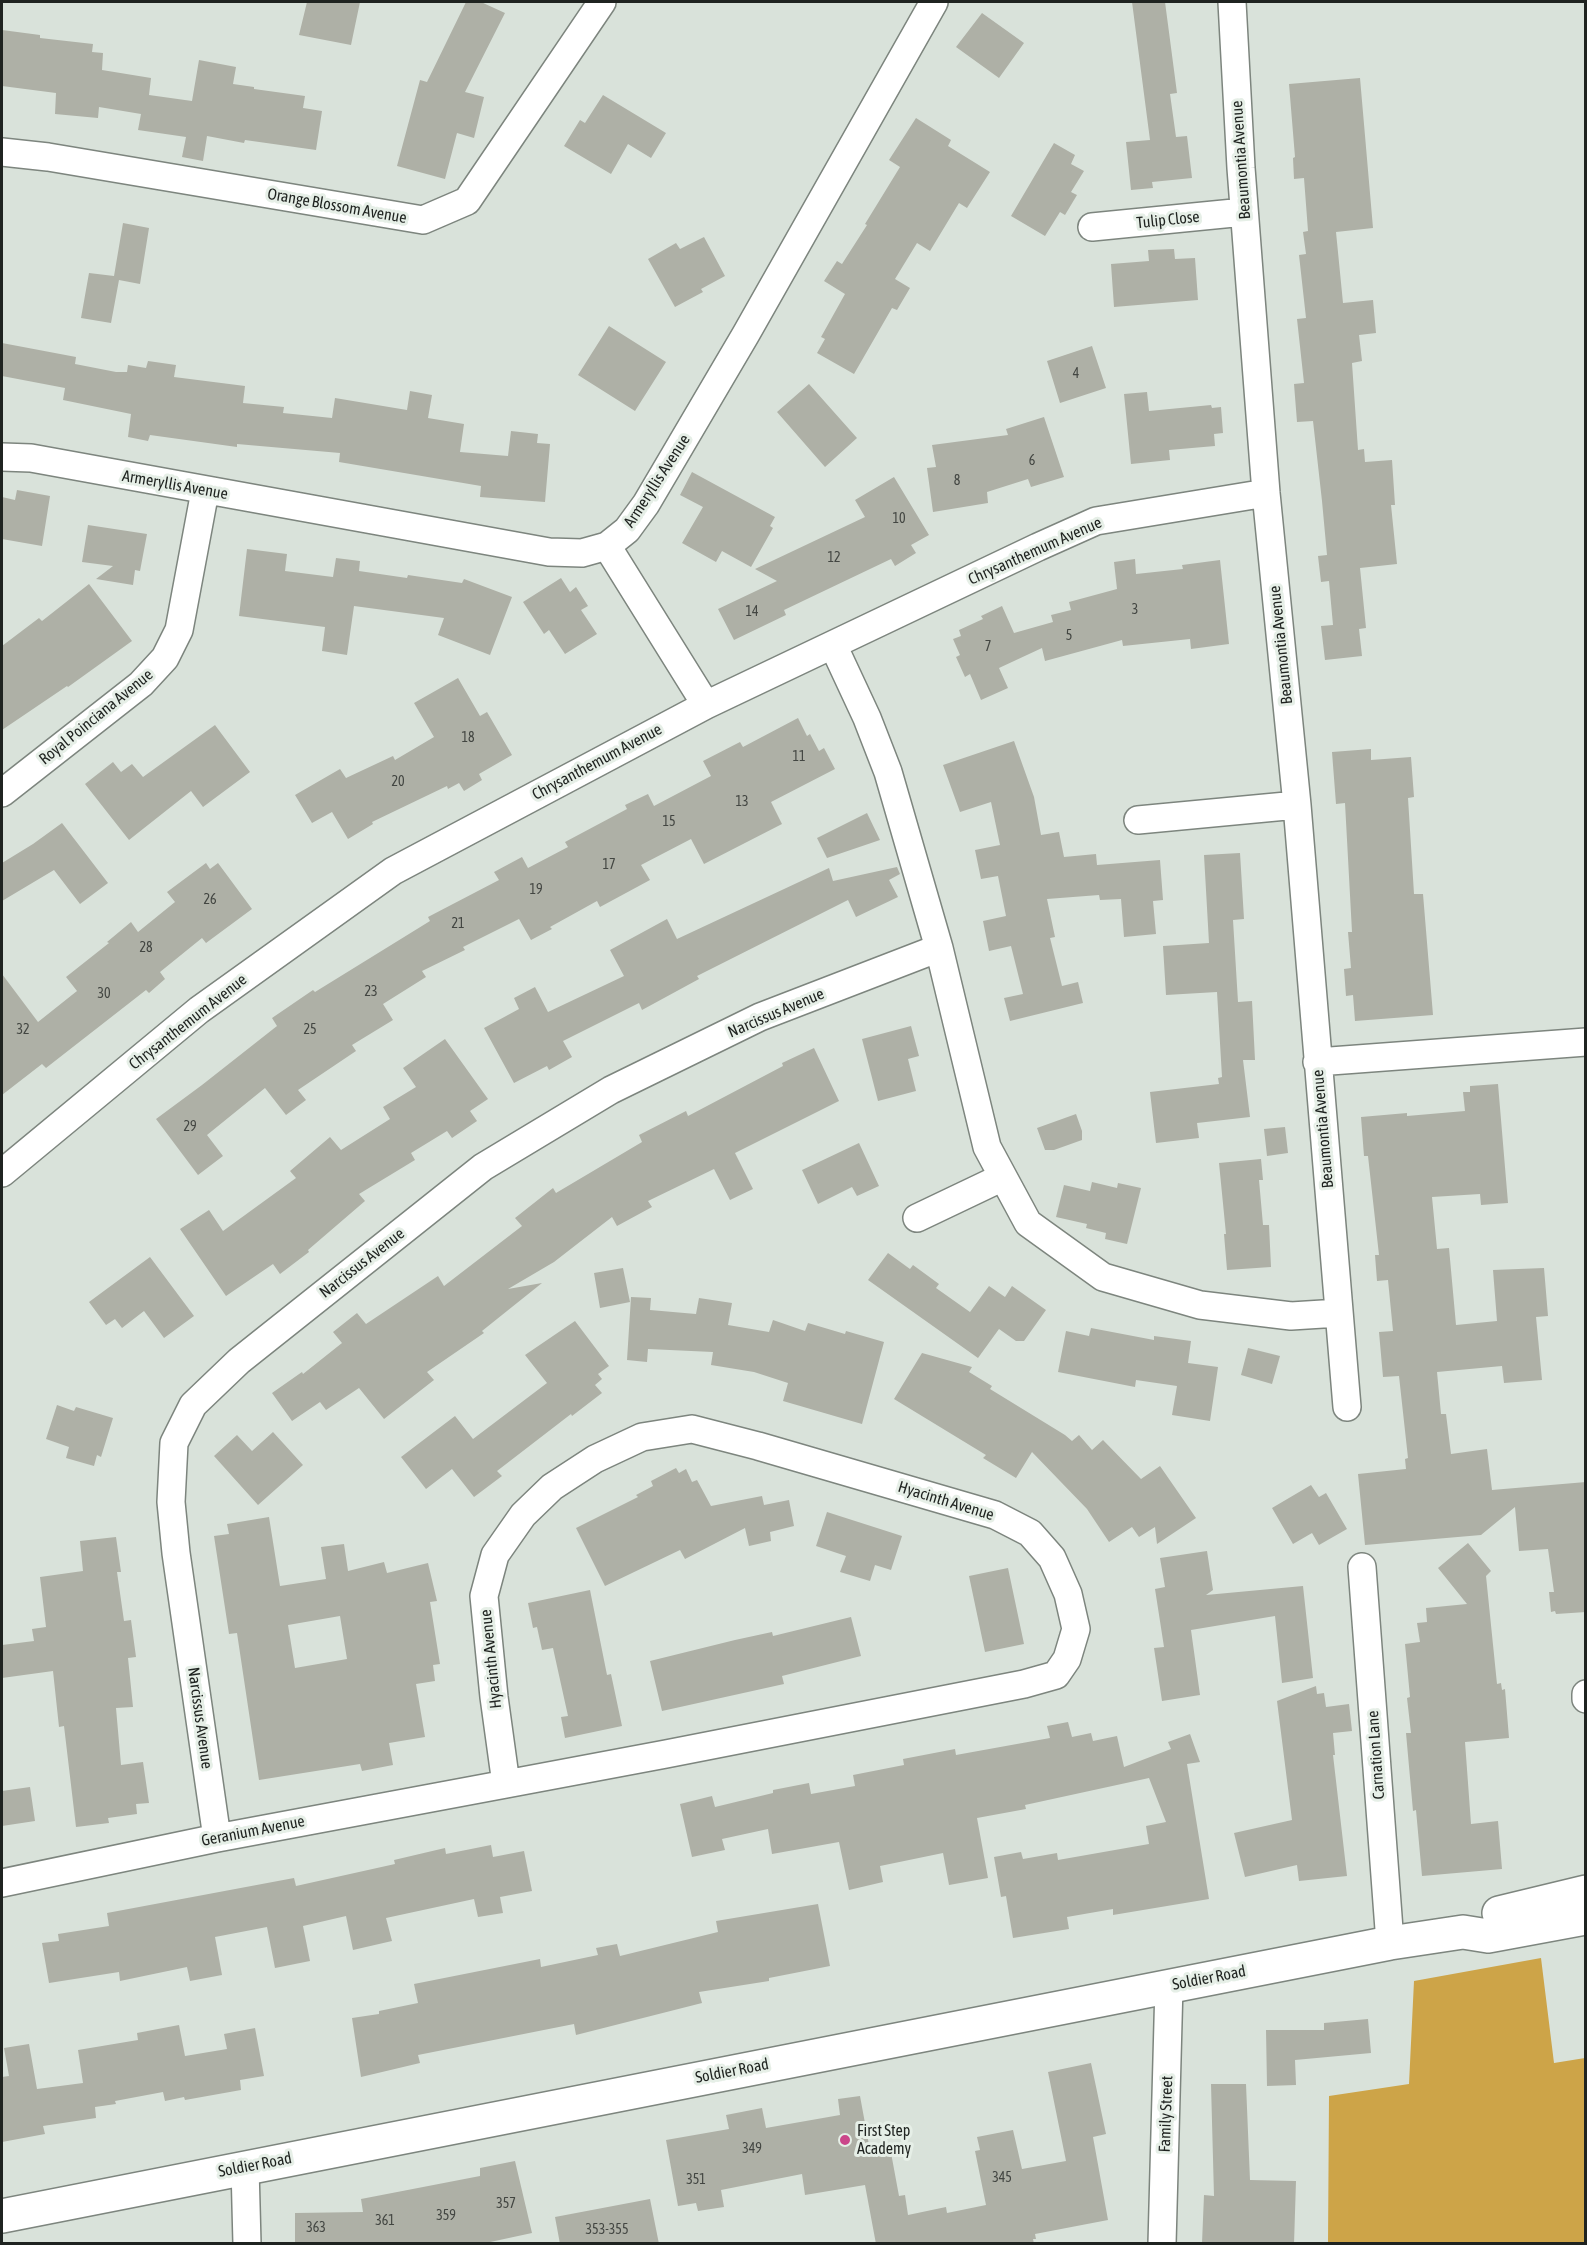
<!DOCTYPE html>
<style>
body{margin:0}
#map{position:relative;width:1587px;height:2245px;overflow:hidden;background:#d9e2da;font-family:"Asap Condensed",sans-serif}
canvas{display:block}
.frame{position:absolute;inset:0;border:3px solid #1f2320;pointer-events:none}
</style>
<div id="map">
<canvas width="1587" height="2245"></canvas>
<div class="frame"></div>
</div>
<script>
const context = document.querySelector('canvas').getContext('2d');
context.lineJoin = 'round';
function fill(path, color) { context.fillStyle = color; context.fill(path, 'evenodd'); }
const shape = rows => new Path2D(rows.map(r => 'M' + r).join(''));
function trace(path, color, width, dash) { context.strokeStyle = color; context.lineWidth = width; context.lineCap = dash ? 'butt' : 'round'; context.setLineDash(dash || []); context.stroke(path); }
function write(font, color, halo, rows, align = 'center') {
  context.font = font + ' "Asap Condensed",sans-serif'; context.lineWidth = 6; context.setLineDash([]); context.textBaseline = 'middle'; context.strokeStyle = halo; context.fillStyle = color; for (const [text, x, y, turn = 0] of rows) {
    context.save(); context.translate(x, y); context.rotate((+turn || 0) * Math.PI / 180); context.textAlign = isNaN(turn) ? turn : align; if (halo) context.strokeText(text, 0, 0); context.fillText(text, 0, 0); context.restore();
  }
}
fill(shape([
 [1541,1958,1554,2063,1585,2058,1585,2243,1328,2243,1329,2096,1409,2084,1414,1981]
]), '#cda448');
fill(shape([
 [307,2,360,2,351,45,299,35],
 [466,2,481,2,505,13,465,92,484,97,474,138,457,133,445,179,397,166,420,80,427,82],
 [1132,2,1165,2,1177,93,1170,94,1176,137,1187,136,1192,178,1152,182,1153,188,1131,190,1126,142,1150,140],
 [982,13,1024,43,999,78,956,47],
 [2,30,40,35,40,38,93,44,92,52,103,53,102,70,151,78,149,95,192,101,199,60,236,67,233,84,254,87,254,89,305,96,303,108,322,111,316,150,245,140,244,143,207,136,203,161,182,157,186,137,138,130,141,114,99,107,98,118,55,114,56,93,2,86],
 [1360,78,1373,228,1336,232,1343,303,1373,300,1376,333,1359,335,1362,361,1352,363,1358,450,1364,449,1365,462,1392,460,1395,505,1391,505,1397,564,1360,568,1366,628,1359,629,1362,656,1325,660,1321,626,1333,625,1329,581,1321,582,1318,556,1327,555,1322,501,1313,421,1297,422,1294,384,1304,383,1297,319,1306,318,1299,255,1306,254,1303,232,1308,231,1304,178,1294,179,1293,158,1295,157,1289,84],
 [603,95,666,133,651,158,628,144,611,174,564,146,580,120,585,123],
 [916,118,951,140,948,146,990,172,967,208,959,203,930,251,917,243,895,279,910,288,897,310,892,308,854,374,817,353,825,339,821,337,845,294,824,281,837,261,842,264,867,225,865,224,900,167,889,160],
 [1054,143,1075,155,1071,164,1084,171,1071,192,1077,195,1065,215,1060,212,1045,236,1011,216],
 [123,223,149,228,140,284,119,280,111,323,81,318,89,273,114,276],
 [704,237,725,276,701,289,703,292,675,307,648,259,676,243,680,249],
 [1174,249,1175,259,1195,258,1198,300,1114,307,1111,264,1149,261,1148,250],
 [609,326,666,362,635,411,578,375],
 [2,343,76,357,75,364,116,372,127,372,128,365,146,368,148,361,176,365,174,377,245,386,243,403,284,407,283,413,332,418,335,398,407,410,410,391,432,395,428,418,464,424,460,452,508,456,511,431,538,434,537,443,550,444,545,502,480,497,481,486,339,462,340,453,237,444,237,447,150,435,148,441,128,437,131,414,63,400,65,388,2,376],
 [1092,346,1106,388,1060,403,1047,361],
 [809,384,857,438,825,467,777,412],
 [1147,392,1149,411,1211,405,1212,408,1221,407,1223,433,1214,434,1215,446,1169,450,1170,460,1131,464,1124,394],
 [1044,417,1064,477,1031,487,1028,479,987,492,988,503,933,512,927,468,936,467,932,445,1008,435,1006,429],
 [692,472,775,517,770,526,773,528,751,567,722,551,716,562,682,543,703,507,680,495],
 [894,477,929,535,911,545,916,553,895,566,891,559,784,610,786,615,734,640,718,609,777,581,755,569,865,517,855,500],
 [17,490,50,496,42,546,2,539,2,497,15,500],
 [88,525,147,534,140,571,135,570,133,585,96,579,113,566,82,562],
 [247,549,287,554,285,571,333,577,336,558,360,561,359,571,407,578,408,575,462,583,464,579,512,597,490,655,438,635,444,618,354,606,347,655,322,651,325,627,239,616],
 [1135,559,1136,574,1183,569,1182,565,1220,560,1229,644,1191,649,1190,639,1123,646,1122,640,1045,661,1042,648,999,668,1008,688,981,700,970,674,965,677,956,657,960,655,953,639,961,636,959,630,983,619,981,616,1002,606,1014,633,1053,622,1051,615,1071,610,1069,602,1117,589,1114,562],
 [561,578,570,592,576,587,588,606,581,610,597,634,565,654,549,630,544,634,523,602],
 [89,584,132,641,68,687,67,686,2,730,2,646,39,618,42,621],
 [458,678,480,716,487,712,512,755,479,774,482,780,464,791,459,783,448,789,447,786,372,822,373,824,348,839,332,812,312,823,295,795,340,769,346,778,393,756,395,760,434,737,414,703],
 [798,718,807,736,810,734,819,751,824,748,835,769,771,802,782,824,704,864,691,839,641,865,650,880,600,907,597,901,550,927,552,929,531,940,519,919,463,947,465,950,422,971,426,977,383,1004,393,1020,352,1045,356,1051,298,1090,306,1100,286,1115,265,1088,207,1135,223,1156,198,1175,156,1119,202,1085,277,1026,272,1018,313,990,315,992,430,921,428,917,499,880,494,872,522,857,528,868,568,847,565,842,627,809,625,805,648,794,654,806,711,776,703,761,740,742,743,747],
 [215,725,250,772,203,807,191,791,129,840,85,784,113,762,121,772,132,764,143,777],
 [1014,741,1034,797,1041,835,1059,832,1064,857,1096,854,1097,865,1160,860,1163,900,1153,901,1156,934,1124,937,1121,899,1100,900,1099,895,1047,899,1055,937,1050,938,1062,986,1078,982,1083,1003,1010,1021,1004,998,1023,994,1011,946,989,951,983,921,1006,916,998,876,981,879,975,850,1000,845,991,802,960,812,943,765],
 [1371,749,1371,760,1411,757,1414,797,1408,798,1414,894,1423,894,1433,1015,1355,1021,1353,995,1346,996,1344,969,1351,968,1348,932,1352,932,1345,803,1336,804,1332,752],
 [867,813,880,840,827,858,817,838],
 [62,823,108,883,80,904,54,870,2,901,2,863,33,844],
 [1240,853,1244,919,1233,920,1238,1002,1252,1001,1255,1060,1243,1060,1250,1117,1197,1123,1199,1138,1156,1143,1150,1092,1219,1084,1218,1078,1222,1077,1217,992,1166,995,1163,946,1209,943,1204,855],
 [206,863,210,869,218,863,252,909,206,943,202,938,160,972,165,979,149,993,146,990,46,1068,42,1064,2,1095,2,974,38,1022,77,991,66,977,109,943,107,942,131,922,138,932,175,902,167,892],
 [897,867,900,874,889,880,898,897,856,917,848,900,697,976,699,979,642,1010,639,1003,563,1041,572,1057,549,1070,547,1066,514,1083,484,1028,519,1009,514,998,535,987,548,1012,624,976,610,950,667,919,677,939,829,868,833,881],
 [911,1026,919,1056,908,1059,916,1091,878,1101,862,1039],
 [445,1039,488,1099,470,1111,477,1121,452,1138,447,1131,411,1153,415,1160,359,1194,365,1201,308,1250,309,1252,280,1274,273,1264,226,1296,180,1229,209,1210,223,1231,296,1178,290,1171,330,1137,341,1150,390,1119,383,1107,416,1087,403,1068],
 [814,1048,839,1101,735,1153,753,1189,730,1200,714,1169,648,1201,652,1207,617,1226,612,1217,554,1262,508,1289,542,1283,482,1331,484,1333,427,1372,434,1380,384,1419,359,1388,326,1410,320,1402,292,1421,272,1393,302,1372,303,1374,342,1343,333,1332,357,1313,366,1324,438,1276,444,1286,522,1226,515,1218,553,1188,556,1193,642,1142,639,1135,686,1111,688,1116,783,1066,782,1063],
 [1498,1084,1508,1203,1481,1205,1480,1194,1432,1197,1437,1249,1449,1248,1456,1325,1497,1321,1493,1270,1544,1268,1548,1316,1536,1317,1542,1380,1504,1383,1502,1366,1437,1372,1441,1414,1446,1414,1451,1454,1487,1449,1492,1490,1586,1482,1586,1612,1556,1614,1555,1611,1551,1612,1549,1592,1554,1592,1548,1549,1519,1551,1515,1507,1481,1535,1365,1545,1358,1474,1406,1469,1405,1459,1408,1458,1399,1376,1383,1377,1379,1332,1393,1331,1388,1280,1377,1281,1375,1255,1379,1255,1368,1156,1364,1156,1361,1117,1407,1113,1407,1116,1465,1111,1463,1092,1470,1092,1470,1086],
 [1076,1114,1082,1131,1082,1140,1054,1150,1045,1150,1037,1128],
 [1285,1127,1288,1153,1267,1156,1264,1129],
 [859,1143,879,1186,857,1196,852,1187,818,1204,802,1170],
 [1261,1159,1263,1180,1259,1180,1263,1225,1269,1225,1271,1267,1227,1270,1224,1234,1226,1234,1219,1163],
 [1092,1182,1117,1188,1118,1183,1141,1188,1127,1244,1105,1239,1106,1233,1086,1228,1087,1224,1056,1217,1064,1185,1090,1191],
 [888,1253,910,1269,913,1265,939,1284,936,1288,970,1312,989,1286,1005,1297,1012,1286,1046,1310,1024,1341,1016,1341,999,1329,978,1358,868,1280],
 [150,1257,194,1316,164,1338,144,1311,122,1328,115,1319,106,1325,89,1302],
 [623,1268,630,1302,600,1308,594,1273],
 [631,1297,651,1298,650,1310,696,1314,699,1298,732,1303,728,1325,769,1332,773,1320,805,1331,808,1323,845,1334,846,1331,884,1342,862,1424,783,1401,788,1383,754,1372,711,1365,713,1352,648,1349,647,1362,627,1360],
 [575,1321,609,1366,598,1374,602,1379,595,1385,602,1393,572,1416,571,1414,497,1471,502,1476,474,1497,452,1469,426,1489,401,1457,455,1416,473,1439,547,1383,525,1355],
 [1091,1328,1154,1340,1154,1336,1191,1341,1188,1363,1218,1367,1210,1421,1172,1415,1177,1386,1136,1380,1135,1387,1058,1372,1066,1331,1089,1336],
 [1248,1348,1280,1356,1272,1384,1241,1375],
 [922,1353,972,1367,969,1372,992,1386,990,1389,1065,1435,1072,1441,1079,1435,1092,1450,1103,1440,1141,1479,1160,1466,1196,1518,1157,1544,1155,1527,1139,1537,1132,1527,1109,1542,1087,1509,1032,1452,1016,1478,983,1458,986,1455,894,1399],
 [57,1405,74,1411,76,1407,113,1418,101,1457,97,1455,94,1466,66,1458,69,1447,46,1439],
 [273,1432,303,1465,258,1505,214,1456,237,1435,252,1451],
 [676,1468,679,1473,686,1469,692,1482,697,1480,711,1506,762,1496,764,1505,789,1500,794,1526,770,1532,771,1541,749,1546,745,1528,685,1559,680,1550,605,1586,576,1528,638,1497,636,1495,653,1486,651,1481],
 [1311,1485,1319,1497,1326,1493,1347,1529,1319,1545,1312,1533,1293,1544,1272,1508],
 [827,1512,902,1536,891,1570,875,1565,870,1581,840,1572,846,1556,816,1546],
 [269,1517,280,1586,326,1579,321,1547,344,1544,348,1571,384,1562,387,1573,428,1563,437,1601,430,1602,440,1664,433,1665,435,1681,416,1684,425,1737,389,1743,393,1765,362,1771,360,1764,259,1780,237,1633,229,1634,214,1536,229,1534,227,1524],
 [340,1616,347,1659,295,1668,288,1625],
 [116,1537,121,1572,117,1572,124,1621,131,1620,136,1657,128,1658,133,1707,116,1708,121,1765,143,1762,149,1803,136,1804,137,1814,108,1818,109,1823,76,1827,64,1726,59,1727,53,1671,2,1678,2,1645,34,1641,32,1629,46,1627,40,1577,83,1571,80,1541],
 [1468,1543,1491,1571,1486,1576,1497,1684,1501,1683,1502,1690,1505,1689,1509,1738,1465,1742,1471,1824,1498,1821,1502,1869,1422,1876,1416,1810,1413,1811,1406,1733,1411,1733,1407,1698,1410,1697,1405,1644,1420,1642,1417,1623,1427,1622,1426,1608,1467,1604,1438,1568],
 [1207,1551,1213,1590,1206,1595,1303,1586,1313,1678,1282,1683,1275,1616,1191,1630,1200,1695,1162,1701,1154,1648,1164,1647,1155,1589,1165,1587,1160,1558],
 [1008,1568,1024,1644,985,1652,969,1576],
 [590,1590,607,1675,611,1674,622,1726,565,1738,561,1717,568,1716,553,1648,542,1650,537,1627,533,1628,528,1603],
 [851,1617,861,1656,782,1676,784,1684,662,1711,650,1661,735,1640,772,1632,773,1636],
 [1316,1686,1317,1694,1324,1693,1326,1707,1349,1704,1352,1731,1333,1733,1335,1755,1333,1755,1347,1876,1299,1881,1297,1865,1245,1877,1234,1833,1292,1820,1277,1701],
 [1068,1722,1072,1737,1091,1733,1093,1741,1117,1736,1124,1767,1171,1749,1168,1742,1190,1734,1200,1762,1187,1764,1209,1899,1113,1915,1113,1909,1067,1917,1069,1929,1013,1938,1006,1896,1001,1897,994,1857,1021,1852,1023,1859,1057,1853,1058,1860,1149,1844,1146,1826,1166,1822,1149,1778,1025,1805,1026,1809,977,1818,988,1878,949,1885,943,1853,880,1866,883,1882,849,1890,839,1842,772,1854,768,1829,722,1839,725,1850,692,1857,680,1804,712,1796,715,1807,773,1793,773,1790,809,1783,811,1794,855,1786,853,1775,904,1765,903,1759,955,1749,956,1755,1050,1738,1047,1726],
 [30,1787,35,1821,2,1826,2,1791],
 [491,1845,493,1857,524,1851,532,1891,500,1897,503,1913,478,1917,474,1899,386,1918,392,1941,353,1950,346,1916,303,1926,310,1961,275,1968,267,1927,215,1937,222,1975,190,1981,187,1967,120,1981,119,1972,49,1983,42,1943,59,1941,58,1934,109,1926,107,1913,294,1878,296,1886,395,1864,394,1860,445,1848,446,1854],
 [818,1904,830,1966,769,1978,769,1981,699,1992,702,2003,576,2035,574,2024,418,2055,420,2063,361,2077,352,2018,379,2014,379,2011,418,2003,414,1984,540,1959,541,1967,598,1955,596,1948,617,1944,620,1956,718,1932,716,1921],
 [1368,2019,1371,2053,1295,2060,1296,2085,1267,2086,1266,2030,1324,2030,1324,2023],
 [179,2025,185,2056,227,2049,224,2034,255,2028,264,2076,240,2080,241,2090,185,2100,184,2097,165,2101,163,2092,115,2101,116,2104,95,2107,96,2118,43,2126,45,2134,2,2142,2,2077,9,2076,4,2048,29,2044,37,2089,83,2083,78,2050,138,2040,137,2033],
 [1091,2063,1106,2134,1093,2137,1108,2220,1035,2234,1036,2239,1033,2239,1034,2244,876,2244,865,2185,805,2195,802,2174,721,2190,724,2207,698,2211,696,2203,678,2206,666,2140,729,2129,726,2115,762,2108,766,2128,840,2115,838,2099,860,2096,869,2145,889,2142,899,2196,905,2195,908,2215,946,2207,947,2213,986,2205,975,2151,980,2150,977,2137,1013,2130,1022,2169,1066,2161,1048,2072],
 [1211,2084,1246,2084,1250,2180,1296,2181,1294,2244,1202,2243,1204,2195,1214,2196],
 [515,2161,532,2233,481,2244,295,2244,295,2213,363,2212,361,2199,480,2176,480,2168],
 [650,2199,659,2244,560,2244,555,2217]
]), '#aeb0a6');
const minor = shape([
 [1232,2,1241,168,1266,493,1297,805,1347,1407],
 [2,152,48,157,423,220,467,201,602,2],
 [1092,227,1244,212],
 [2,457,31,458,549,552,582,553,607,546,627,530,646,504,746,334,934,2],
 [607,546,706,705],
 [833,645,867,718,888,772,939,948,987,1147,1028,1223,1103,1277,1200,1305,1291,1316,1339,1313],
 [2,793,141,684,165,658,179,630,205,491],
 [1138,820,1297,805],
 [1317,1062,1586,1042],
 [2,1173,199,1010,393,871,706,705,1038,547,1096,521,1266,493],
 [917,1218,1003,1177],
 [1362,1567,1390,1943],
 [1586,1694,1586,1699],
 [217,1838,176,1553,171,1502,174,1443,193,1405,239,1361,483,1167,611,1090,760,1017,939,948],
 [2,1883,217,1838,506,1784,666,1754,1024,1684,1056,1675,1067,1659,1076,1629,1068,1594,1052,1558,1030,1533,995,1515,758,1446,692,1429,642,1437,595,1459,552,1487,523,1515,495,1555,484,1596,494,1697,506,1784],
 [245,2167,247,2244],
 [1162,2244,1169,1985]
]);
const major = shape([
 [1499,1913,1586,1892],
 [2,2216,1390,1943,1463,1932,1488,1936,1586,1918]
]);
trace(minor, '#7d857e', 30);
trace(major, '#7d857e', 36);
trace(minor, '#fff', 27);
trace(major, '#fff', 33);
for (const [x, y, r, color] of [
 [845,2140,6,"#cb468a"]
]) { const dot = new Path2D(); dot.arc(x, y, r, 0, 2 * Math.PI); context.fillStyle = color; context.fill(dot); trace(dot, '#e6efe7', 2); }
write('14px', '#434642', null, [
 ["4",1076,374],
 ["6",1032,461],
 ["8",957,481],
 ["10",899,519],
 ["12",834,558],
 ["3",1135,610],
 ["14",752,612],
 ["5",1069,636],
 ["7",988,647],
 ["18",468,738],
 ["11",799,757],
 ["20",398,782],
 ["13",742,802],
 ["15",669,822],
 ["17",609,865],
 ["19",536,890],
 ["26",210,900],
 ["21",458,924],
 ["28",146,948],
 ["23",371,992],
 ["30",104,994],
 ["32",23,1030],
 ["25",310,1030],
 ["29",190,1127],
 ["349",752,2149],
 ["345",1002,2178],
 ["351",696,2180],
 ["357",506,2204],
 ["359",446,2216],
 ["361",385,2221],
 ["363",316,2228],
 ["353-355",607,2230]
]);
write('16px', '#1f2320', '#e6efe7', [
 ["Beaumontia Avenue",1241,160,-94],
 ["Orange Blossom Avenue",337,206,10],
 ["Tulip Close",1168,220,-6],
 ["Armeryllis Avenue",657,481,-57],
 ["Armeryllis Avenue",175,485,10],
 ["Chrysanthemum Avenue",1035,551,-24],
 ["Beaumontia Avenue",1281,645,-96],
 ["Royal Poinciana Avenue",96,717,-39],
 ["Chrysanthemum Avenue",597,762,-28],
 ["Narcissus Avenue",776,1013,-23],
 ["Chrysanthemum Avenue",188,1022,-38],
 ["Beaumontia Avenue",1323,1129,-95],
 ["Narcissus Avenue",362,1263,-38],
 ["Hyacinth Avenue",946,1501,17],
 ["Hyacinth Avenue",491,1659,-96],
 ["Narcissus Avenue",200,1718,82],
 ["Carnation Lane",1376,1755,-94],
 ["Geranium Avenue",253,1831,-11],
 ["Soldier Road",1209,1978,-11],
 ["Soldier Road",732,2071,-11],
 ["Family Street",1166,2114,-88],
 ["Soldier Road",255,2165,-11]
]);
write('16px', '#1f2320', '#e6efe7', [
 ["First Step",857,2131],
 ["Academy",857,2149]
], 'left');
</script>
